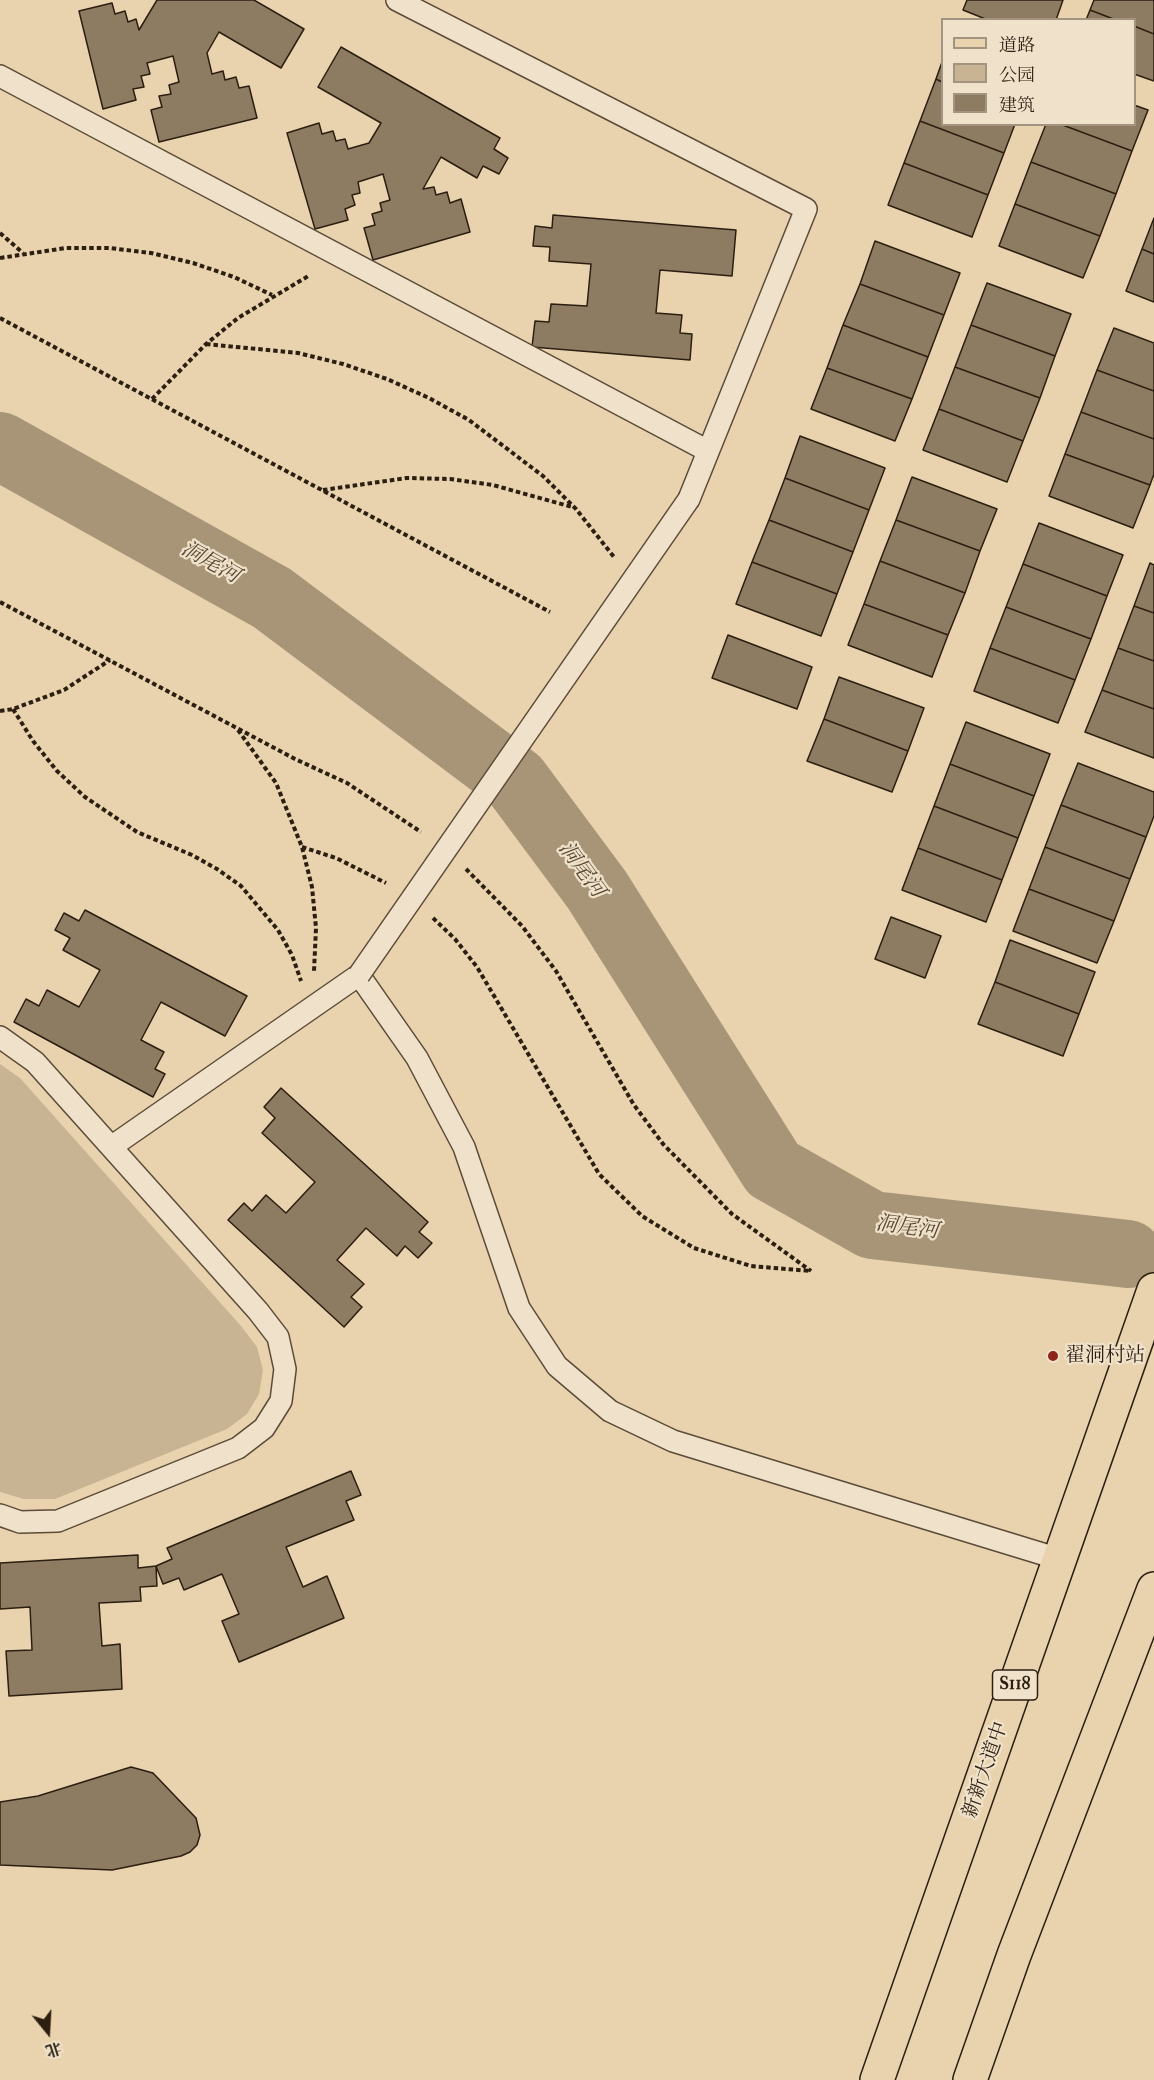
<!DOCTYPE html>
<meta charset="utf-8">
<style>
body{margin:0}
#map{position:relative;width:1154px;height:2080px;overflow:hidden;background:#e8d3ae;font-family:"IM FELL French Canon","Noto Serif SC",serif}
canvas{display:block}
.legend{position:absolute;left:941px;top:18px;width:195px;height:108px;box-sizing:border-box;background:#f0e2ca;border:2px solid #a29480;margin:0;padding:8px 10px;list-style:none;font-size:18px;color:#2c1e10}
.legend li{display:flex;align-items:center;gap:12px;height:30px}
.legend b{width:30px;border:2px solid #a29480}
.north{position:absolute;left:18px;top:2002px;width:60px;height:60px;-webkit-text-stroke:4px #f0e2ca;paint-order:stroke;rotate:162deg;font-size:16px;font-weight:700;line-height:24px;text-align:center;color:#2c1e10}
.north::after{content:'';display:block;margin:auto;width:21px;height:27px;background:#2c1e10;clip-path:polygon(50% 0,100% 100%,50% 72%,0 100%)}
</style>
<div id="map">
<canvas width="1154" height="2080"></canvas>
<ul class="legend">
<li><b style="height:8px;background:#e8d3ae"></b>道路</li>
<li><b style="height:16px;background:#c8b493"></b>公园</li>
<li><b style="height:16px;background:#8e7c62"></b>建筑</li>
</ul>
<div class="north">北</div>
</div>
<script>
const context = document.querySelector('canvas').getContext('2d');
context.lineJoin = 'round';
function fill(path, color) { context.fillStyle = color; context.fill(path, 'evenodd'); }
const shape = rows => new Path2D(rows.map(r => 'M' + r).join(''));
function trace(path, color, width, dash) { context.strokeStyle = color; context.lineWidth = width; context.lineCap = dash ? 'butt' : 'round'; context.setLineDash(dash || []); context.stroke(path); }
function write(font, color, halo, rows, align = 'center') {
  context.font = font + ' "IM FELL French Canon","Noto Serif SC",serif'; context.lineWidth = 4.5; context.setLineDash([]); context.textBaseline = 'middle'; context.strokeStyle = halo; context.fillStyle = color; for (const [text, x, y, turn = 0] of rows) {
    context.save(); context.translate(x, y); context.rotate((+turn || 0) * Math.PI / 180); context.textAlign = isNaN(turn) ? turn : align; if (halo) context.strokeText(text, 0, 0); context.fillText(text, 0, 0); context.restore();
  }
}
fill(shape([
 [0,1064,20,1078,241,1326,257,1347,263,1370,259,1394,247,1414,227,1429,55,1499,24,1499,0,1492]
]), '#c8b493');
trace(shape([
 [0,446,272,598,516,781,597,890,773,1169,872,1225,1128,1254]
]), '#a89578', 68);
const building = shape([
 [157,0,254,0,304,29,281,68,219,32,207,53,212,74,223,71,225,80,236,77,239,88,249,86,257,118,159,142,151,110,162,107,159,96,171,94,169,85,179,82,173,56,147,63,150,74,141,76,144,87,133,89,136,100,103,109,79,11,112,3,115,14,125,11,128,22,136,19,139,30,157,0],
 [967,0,1063,0,1056,20,988,20,963,10,967,0],
 [1094,0,1154,0,1154,34,1134,26,1134,20,1116,20,1090,10,1094,0],
 [1090,10,1116,20,1086,20,1090,10],
 [1134,26,1154,34,1154,81,1134,74,1134,26],
 [341,47,500,138,494,149,508,158,499,174,483,166,477,178,441,157,423,189,434,187,436,195,447,192,450,203,461,199,470,232,373,260,364,228,375,225,372,214,382,211,380,203,390,200,383,174,358,182,360,193,352,195,355,205,345,209,348,220,315,229,287,133,319,123,322,134,333,131,336,141,345,139,348,149,369,143,381,123,318,87,341,47],
 [942,62,942,82,936,79,942,62],
 [936,79,942,82,942,124,1015,124,1004,153,920,121,936,79],
 [1134,105,1148,110,1132,151,1060,124,1134,124,1134,105],
 [920,121,1004,153,988,195,904,163,920,121],
 [1046,124,1060,124,1132,151,1116,194,1031,162,1046,124],
 [1031,162,1116,194,1100,236,1015,204,1031,162],
 [904,163,988,195,972,237,888,205,904,163],
 [1015,204,1100,236,1083,278,999,246,1015,204],
 [553,215,736,230,732,276,660,270,656,313,682,315,680,333,692,334,690,360,532,347,535,321,549,322,551,304,587,306,591,264,549,261,550,247,533,246,535,226,552,228,553,215],
 [1154,218,1154,254,1142,249,1154,218],
 [875,241,960,273,944,315,860,284,875,241],
 [1142,249,1154,254,1154,302,1126,291,1142,249],
 [987,283,1071,314,1055,356,971,325,987,283],
 [860,284,944,315,928,357,843,325,860,284],
 [843,325,928,357,912,399,827,368,843,325],
 [971,325,1055,356,1040,398,955,367,971,325],
 [1114,328,1154,343,1154,391,1097,370,1114,328],
 [955,367,1040,398,1023,441,939,409,955,367],
 [827,368,912,399,895,441,811,409,827,368],
 [1097,370,1154,391,1154,439,1081,412,1097,370],
 [939,409,1023,441,1007,482,923,450,939,409],
 [1081,412,1154,439,1154,474,1150,485,1065,454,1081,412],
 [800,436,885,468,869,510,785,478,800,436],
 [1065,454,1150,485,1133,528,1049,496,1065,454],
 [912,477,997,509,980,551,896,520,912,477],
 [785,478,869,510,853,552,769,520,785,478],
 [769,520,853,552,837,594,752,562,769,520],
 [896,520,980,551,965,593,880,561,896,520],
 [1039,523,1123,555,1107,596,1023,564,1039,523],
 [880,561,965,593,948,635,864,604,880,561],
 [752,562,837,594,821,636,736,604,752,562],
 [1150,563,1154,565,1154,613,1134,606,1150,563],
 [1023,564,1107,596,1091,639,1006,607,1023,564],
 [864,604,948,635,932,677,848,645,864,604],
 [1134,606,1154,613,1154,661,1118,648,1134,606],
 [1006,607,1091,639,1075,680,990,648,1006,607],
 [728,635,812,667,797,709,712,678,728,635],
 [990,648,1075,680,1058,723,974,691,990,648],
 [1118,648,1154,661,1154,709,1102,690,1118,648],
 [839,677,924,708,908,751,824,719,839,677],
 [1102,690,1154,709,1154,758,1085,732,1102,690],
 [824,719,908,751,892,792,807,761,824,719],
 [966,722,1050,754,1034,796,950,764,966,722],
 [1078,763,1154,792,1154,816,1146,837,1061,805,1078,763],
 [950,764,1034,796,1018,838,934,806,950,764],
 [1061,805,1146,837,1130,879,1045,847,1061,805],
 [934,806,1018,838,1002,880,918,848,934,806],
 [1045,847,1130,879,1114,921,1029,889,1045,847],
 [918,848,1002,880,986,922,902,890,918,848],
 [1029,889,1114,921,1097,963,1013,931,1029,889],
 [85,910,247,996,225,1036,161,1002,141,1040,164,1052,155,1069,165,1074,153,1097,14,1022,26,999,39,1006,47,990,79,1007,100,970,63,950,70,938,55,930,64,913,79,921,85,910],
 [891,917,941,936,925,978,875,959,891,917],
 [1010,940,1095,972,1079,1014,995,982,1010,940],
 [995,982,1079,1014,1063,1056,978,1024,995,982],
 [281,1088,428,1222,419,1232,432,1243,418,1258,405,1246,397,1256,366,1228,337,1260,364,1284,351,1297,362,1307,344,1327,228,1220,244,1203,252,1211,266,1195,286,1213,315,1182,262,1133,275,1118,264,1107,281,1088],
 [351,1471,361,1495,346,1501,354,1520,286,1547,303,1587,327,1576,344,1618,239,1662,222,1621,239,1614,222,1574,184,1590,179,1578,163,1584,156,1566,172,1559,167,1548,351,1471],
 [138,1555,138,1568,156,1566,157,1586,140,1587,141,1601,99,1603,102,1646,120,1644,122,1689,9,1696,6,1651,32,1650,30,1607,0,1609,0,1563,138,1555],
 [131,1767,153,1773,196,1818,200,1835,197,1845,190,1852,181,1856,112,1870,0,1865,0,1802,38,1796,131,1767]
]);
fill(building, '#8e7c62');
trace(building, '#2c1e10', 1.5);
const lane = shape([
 [397,0,806,209,689,499],
 [0,76,708,451],
 [0,1037,35,1062,258,1311,278,1337,285,1369,281,1401,264,1428,238,1448,58,1521,20,1522,0,1515],
 [111,1147,359,975,417,1058,464,1147,519,1308,557,1366,610,1411,673,1441,1059,1559]
]);
const primary = shape([
 [877,2080,1154,1290],
 [970,2080,1014,1955,1154,1589]
]);
trace(lane, '#5b4b38', 24);
trace(primary, '#2c1e10', 36);
trace(shape([
 [0,233,23,253],
 [0,258,66,248,109,248,151,253,193,263,234,277,272,295],
 [0,318,550,612],
 [206,344,298,353,343,364,387,379,429,398,469,420,543,476,576,509,614,557],
 [152,399,206,344,238,318,310,275],
 [323,490,407,478,450,479,493,485,572,507],
 [0,602,295,759,347,783,421,832],
 [13,709,33,741,57,771,85,797,137,832,192,855,217,869,241,886,278,930,292,955,301,981],
 [0,711,13,709,64,690,110,660],
 [238,730,276,783,302,847,312,887,316,928,314,971],
 [302,847,336,858,386,883],
 [466,869,522,926,556,971,634,1105,663,1144,732,1214,811,1271],
 [433,918,455,939,477,967,599,1174,642,1216,694,1248,751,1266,811,1271]
]), '#2c1e10', 4, [4.5, 3]);
trace(lane, '#f0e2ca', 21);
trace(primary, '#e8d3ae', 33);
const laneBridge = shape([
 [359,975,689,499]
]);
trace(laneBridge, '#5b4b38', 24, []);
trace(laneBridge, '#f0e2ca', 21);
for (const [x, y, r, color] of [
 [1053,1356,6,"#8f2418"]
]) { const dot = new Path2D(); dot.arc(x, y, r, 0, 2 * Math.PI); context.fillStyle = color; context.fill(dot); trace(dot, '#f0e2ca', 2); }
for (const [x, y, w] of [
 [1015,1685,45]
]) { const box = new Path2D(); box.roundRect(x - w / 2, y - 15, w, 30, 4.5); context.fillStyle = '#f0e2ca'; context.fill(box); trace(box, '#2c1e10', 1.5); }
write('bold 18px', '#2c1e10', null, [
 ["S118",1015,1685]
]);
write('20px', '#2c1e10', '#f0e2ca', [
 ["翟洞村站",1065,1356]
], 'left');
write('20px', '#2c1e10', '#f0e2ca', [
 ["新新大道中",986,1770,-71]
]);
write('italic 21px', '#574834', '#f0e2ca', [
 ["洞尾河",210,563,29],
 ["洞尾河",581,870,54],
 ["洞尾河",907,1228,8]
]);
</script>
